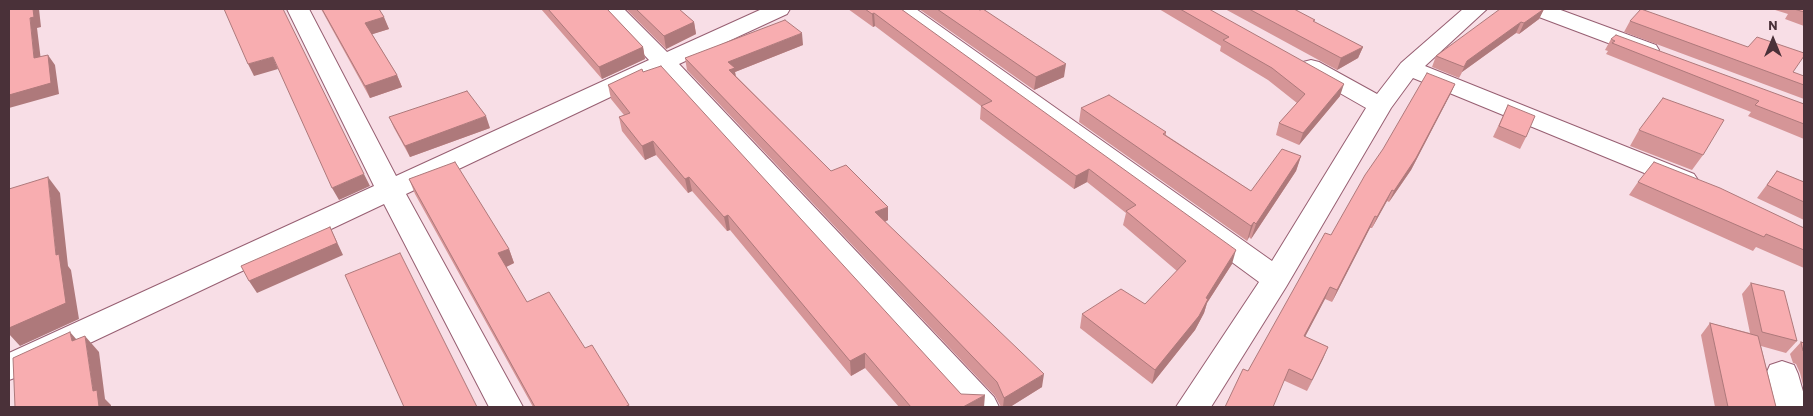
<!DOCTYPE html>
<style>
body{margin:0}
#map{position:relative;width:1813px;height:416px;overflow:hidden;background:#f8dee6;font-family:Barlow,sans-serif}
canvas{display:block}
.frame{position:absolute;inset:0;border:10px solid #4a3139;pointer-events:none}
.north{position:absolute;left:1748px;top:15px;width:50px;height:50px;-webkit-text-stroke:4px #f8dee6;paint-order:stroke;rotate:0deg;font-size:14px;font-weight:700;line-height:20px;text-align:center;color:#4a3139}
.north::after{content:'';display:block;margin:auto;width:18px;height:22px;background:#4a3139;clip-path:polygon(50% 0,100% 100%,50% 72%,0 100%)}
</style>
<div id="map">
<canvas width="1813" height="416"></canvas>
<div class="frame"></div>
<div class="north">N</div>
</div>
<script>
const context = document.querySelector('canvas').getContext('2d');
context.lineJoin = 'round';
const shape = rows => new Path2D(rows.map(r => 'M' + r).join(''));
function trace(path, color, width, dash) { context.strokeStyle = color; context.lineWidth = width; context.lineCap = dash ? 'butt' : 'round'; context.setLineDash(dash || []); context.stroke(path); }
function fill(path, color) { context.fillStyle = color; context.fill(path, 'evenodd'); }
const minor = shape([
 [287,9,309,9,396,176,649,60,601,9,624,9,667,52,762,9,790,9,787,14,679,64,994,397,999,407,962,407,661,73,406,194,523,407,489,407,384,204,20,376,9,380,9,353,374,186,287,9],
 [891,9,916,9,1272,261,1366,108,1303,72,1299,67,1303,62,1311,60,1319,62,1377,94,1401,63,1463,9,1487,9,1425,66,1694,174,1698,180,1694,186,1685,189,1676,186,1413,78,1391,108,1286,287,1211,407,1176,407,1259,282,894,14,891,9],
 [1528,9,1558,9,1656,45,1659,50,1656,55,1648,57,1640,55,1531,14,1528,9],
 [1782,361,1794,365,1798,374,1804,395,1804,407,1774,407,1766,374,1770,365,1782,361]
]);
trace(minor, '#975f72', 2);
fill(minor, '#fff');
fill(shape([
 [321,9,379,9,389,29,372,34,397,75,402,87,370,98],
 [541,9,607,9,643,47,645,59,602,79],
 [626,9,679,9,694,22,696,34,666,49],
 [848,9,901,9,1232,264,1207,303,1204,313,1195,330,1152,384,1080,328,1082,314,1145,304,1177,271,1123,225,1126,213,1087,182,1074,189,980,119,981,106,875,26,873,27],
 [919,9,977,9,1064,77,1034,90],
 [1159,9,1209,9,1340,96,1299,145,1276,135,1279,123,1297,103,1268,80,1220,51,1221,46],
 [1225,9,1294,9,1314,22,1363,47,1358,58,1337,70],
 [1544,9,1539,19,1519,34,1516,33,1462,72,1459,78,1432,67,1436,56],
 [1772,9,1804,9,1804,26,1785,19,1788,14],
 [1630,21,1804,76,1804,99,1624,32],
 [1611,39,1804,104,1804,139,1748,116,1751,112,1606,54,1608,51,1605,50],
 [803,45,735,72,736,76,831,171,888,220,885,222,1042,387,1010,407,1001,407,995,396,687,70,685,58],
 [643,72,961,394,984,407,899,407,865,368,851,376,730,230,727,231,692,191,688,193,656,155,645,160,622,131,619,117,624,115,611,99,608,85],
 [1455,84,1450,95,1411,170,1389,202,1387,201,1372,228,1370,228,1332,302,1325,299,1305,337,1328,347,1307,391,1285,381,1248,371,1331,235],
 [1508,105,1526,137,1520,149,1493,137],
 [1081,108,1166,132,1166,135,1251,191,1301,156,1296,171,1251,239,1249,237,1247,241,1079,122],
 [389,117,490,128,410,157,394,128],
 [1639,130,1703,155,1692,170,1630,146],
 [1777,171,1804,182,1804,220,1757,198],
 [409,179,509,249,514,263,506,267,527,302,585,348,629,405,630,407,533,407,415,194],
 [1638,182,1804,228,1804,268,1756,247,1753,251,1629,195],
 [1751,283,1797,341,1786,353,1761,346,1776,407,1715,407,1701,335,1710,323,1750,333,1742,294],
 [1801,342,1804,343,1804,389,1800,373,1796,364,1793,363,1790,354]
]), '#d59597');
fill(shape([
 [33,9,39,9,41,27,37,28,42,69,34,58,30,18],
 [1544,9,1539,19,1519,34,1524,23],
 [874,13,875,26,873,27,872,14],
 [384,17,389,29,370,35,365,23],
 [694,22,696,34,666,49,664,36],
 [1521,22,1516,33,1462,72,1459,78,1467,61],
 [802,33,803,45,735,72,736,80,731,82,728,62],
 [643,47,645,59,602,79,599,67],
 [1363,47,1358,58,1337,70,1341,58],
 [48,55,55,65,59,94,9,108,9,95],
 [273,57,278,69,254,76,248,64],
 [1066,64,1064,77,1034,90,1036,77],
 [397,75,402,87,370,98,365,86],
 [1344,84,1340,96,1299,145,1303,133],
 [1455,84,1450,95,1411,170,1389,202,1394,191],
 [486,116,490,128,410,157,405,146],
 [653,141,656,155,645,160,642,146],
 [1301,156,1296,171,1251,239,1256,224],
 [1089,169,1087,182,1074,189,1076,176],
 [364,174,370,186,339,200,332,188],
 [48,177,60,193,68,266,71,270,79,319,20,346,9,334,9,328,56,255],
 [689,177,692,191,688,193,685,179],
 [1392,190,1387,201,1372,228,1377,217],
 [888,207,888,220,876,226,875,212],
 [728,215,730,230,727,231,724,217],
 [1375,216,1370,228,1332,302,1337,290],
 [1254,222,1249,237,1247,241,1251,226],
 [330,227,343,255,257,293,249,281],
 [509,249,514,263,504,268,498,253],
 [1236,250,1232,264,1207,303,1204,313,1195,330,1152,384,1155,370,1206,298],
 [1330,287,1325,299,1299,348,1304,336],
 [70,332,84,348,72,341],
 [85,336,99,352,105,399,111,405,111,407,99,407,93,391],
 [1328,347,1323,359,1307,391,1312,380],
 [865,353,865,368,851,376,850,361],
 [1044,374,1042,387,1010,407,1003,407,1004,398],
 [985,395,984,407,963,407]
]), '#ae797b');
const building = shape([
 [9,9,33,9,34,17,30,18,34,58,48,55,51,83,9,95,9,9],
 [224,9,283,9,364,174,332,188,273,57,248,64,224,9],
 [322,9,379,9,384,17,365,23,397,75,365,86,322,9],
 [548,9,607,9,643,47,599,67,548,9],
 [636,9,679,9,694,22,664,36,636,9],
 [865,9,901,9,1236,250,1206,298,1208,299,1199,316,1155,370,1082,314,1121,289,1145,304,1186,261,1126,211,1136,205,1089,169,1076,176,981,106,992,101,874,13,872,14,865,9],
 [937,9,977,9,980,10,983,9,1066,64,1036,77,937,9],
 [1180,9,1209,9,1344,84,1303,133,1279,123,1305,94,1272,68,1223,40,1229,37,1180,9],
 [1249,9,1294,9,1315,20,1313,21,1363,47,1341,58,1249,9],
 [1500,9,1544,9,1524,23,1521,22,1467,61,1464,67,1436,56,1500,9],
 [1641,9,1748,47,1757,37,1804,53,1804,56,1793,72,1804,76,1804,85,1630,21,1641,9],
 [1794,9,1804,9,1804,12,1794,9],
 [785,20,802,33,728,62,735,68,729,70,831,171,846,165,888,207,875,212,1044,374,1004,398,997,382,685,58,785,20],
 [1616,35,1804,104,1804,124,1755,105,1759,101,1612,43,1615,41,1611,39,1616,35],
 [661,66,961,394,985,395,963,407,911,407,865,353,850,361,728,215,724,217,689,177,685,179,653,141,642,146,619,117,630,113,608,85,642,69,643,72,661,66],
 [1427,73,1455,84,1416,158,1394,191,1392,190,1377,217,1375,216,1337,290,1330,287,1304,336,1328,347,1312,380,1289,369,1273,407,1225,407,1243,369,1248,371,1325,233,1331,235,1365,175,1383,149,1427,73],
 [467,91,486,116,405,146,389,117,467,91],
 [1109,95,1166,132,1163,134,1251,191,1282,149,1301,156,1256,224,1254,222,1251,226,1081,108,1109,95],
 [1663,98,1724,120,1703,155,1639,130,1663,98],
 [1508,105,1535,116,1526,137,1499,126,1508,105],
 [455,162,509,249,498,253,527,302,549,292,585,348,592,345,629,405,625,407,535,407,409,179,455,162],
 [1654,162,1720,188,1804,228,1804,250,1766,234,1764,237,1638,182,1654,162],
 [1777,171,1804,182,1804,202,1767,185,1777,171],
 [48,177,56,255,59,254,66,303,9,328,9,189,48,177],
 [330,227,337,243,249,281,241,266,330,227],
 [400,253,477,407,404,407,345,275,400,253],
 [1751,283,1784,291,1797,341,1762,332,1751,283],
 [1710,323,1758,336,1776,407,1728,407,1710,323],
 [70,332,72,341,85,336,93,391,97,390,99,407,15,407,13,358,70,332],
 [1801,342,1804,343,1804,351,1803,351,1801,342]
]);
fill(building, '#f8adb0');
trace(building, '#ae797b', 1);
</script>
